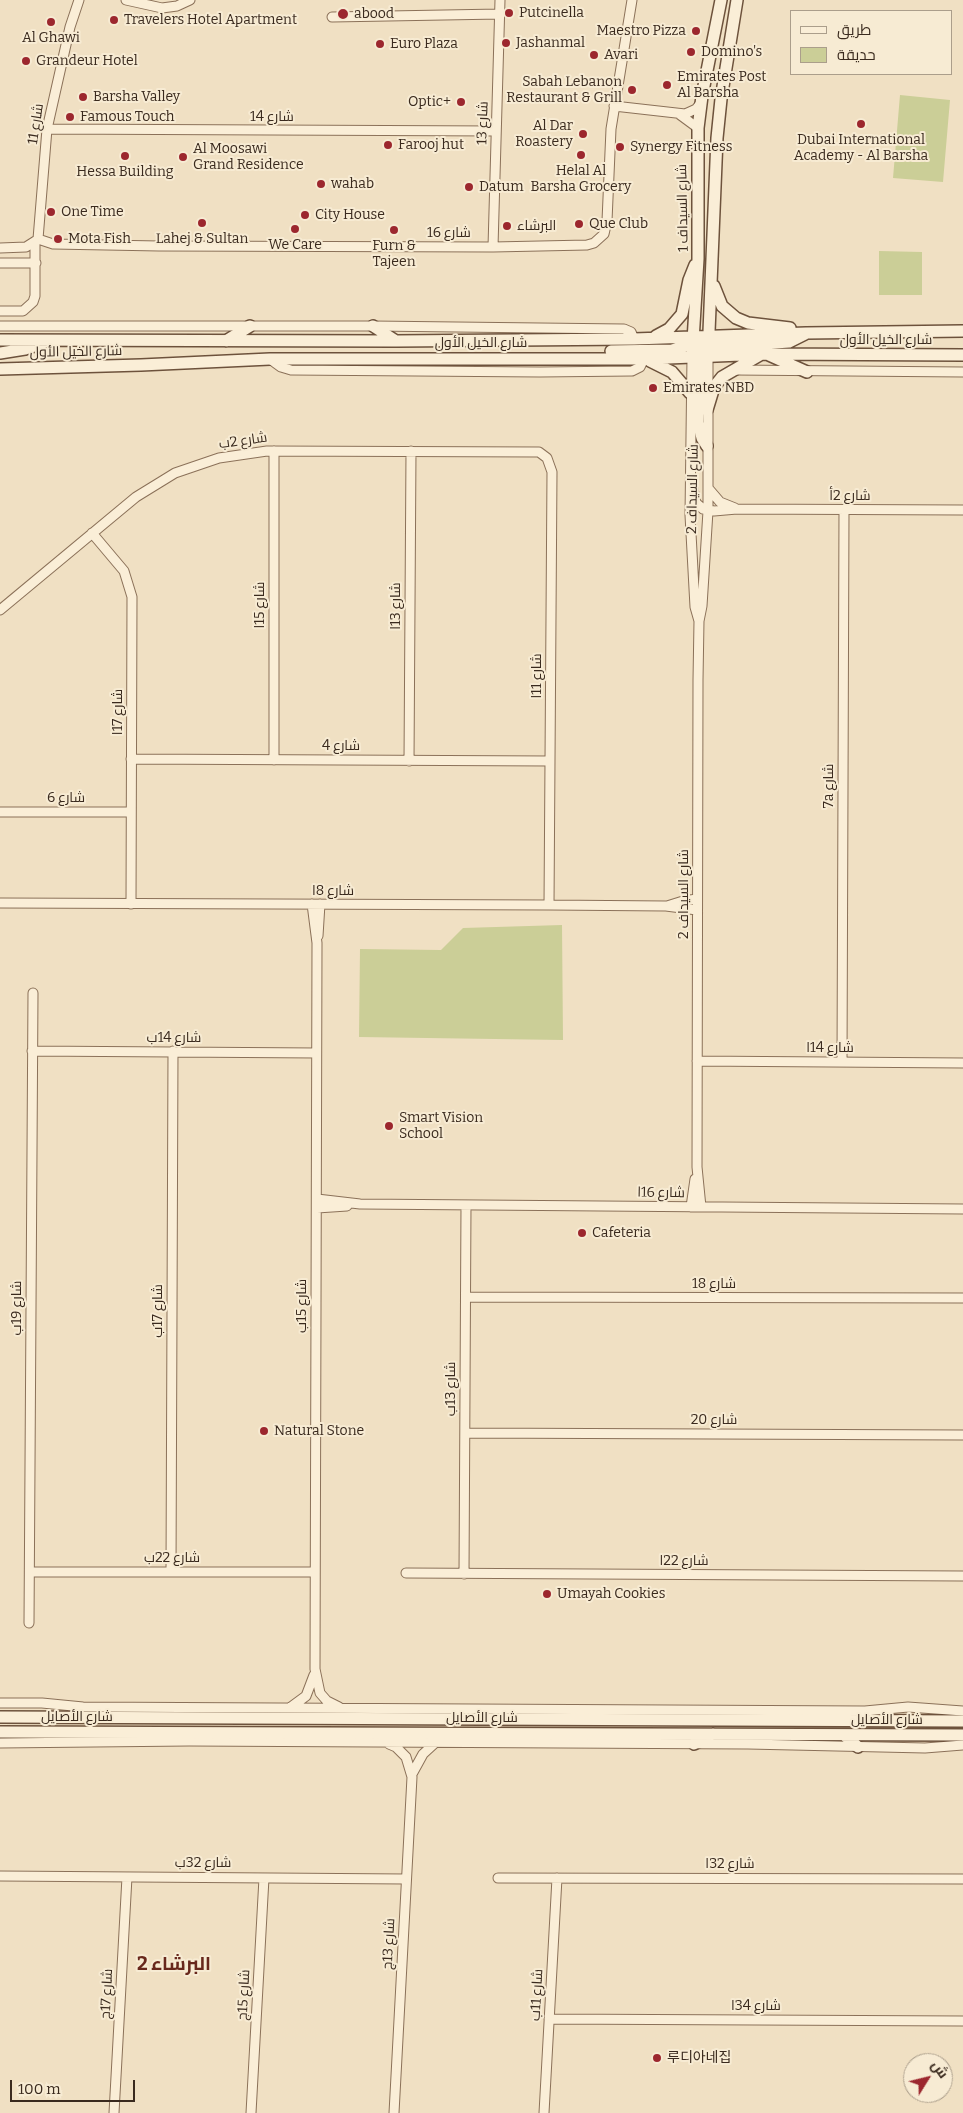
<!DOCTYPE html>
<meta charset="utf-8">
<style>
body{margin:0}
#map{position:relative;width:963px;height:2113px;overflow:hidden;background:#f0e0c3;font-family:Bitter,Cairo,serif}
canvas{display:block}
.legend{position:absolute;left:790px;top:10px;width:162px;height:65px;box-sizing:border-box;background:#f7ebd3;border:1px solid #ab9e8b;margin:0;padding:6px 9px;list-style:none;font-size:15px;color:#3a2a1e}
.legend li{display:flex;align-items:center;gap:10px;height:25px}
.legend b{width:25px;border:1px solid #ab9e8b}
.north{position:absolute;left:903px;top:2053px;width:50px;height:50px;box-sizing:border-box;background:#f7ebd3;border:1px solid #ab9e8b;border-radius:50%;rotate:54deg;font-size:14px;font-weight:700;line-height:20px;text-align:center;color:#3a2a1e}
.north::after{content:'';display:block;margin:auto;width:18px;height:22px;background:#9c272e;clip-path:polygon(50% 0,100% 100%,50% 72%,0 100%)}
.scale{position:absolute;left:10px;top:2080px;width:125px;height:22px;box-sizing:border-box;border:2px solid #3a2a1e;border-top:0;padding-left:6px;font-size:15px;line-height:18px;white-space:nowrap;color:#3a2a1e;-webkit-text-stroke:4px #f7ebd3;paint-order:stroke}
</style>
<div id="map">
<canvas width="963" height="2113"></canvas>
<ul class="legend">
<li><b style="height:6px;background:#faeed7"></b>طريق</li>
<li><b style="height:14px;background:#cbce97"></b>حديقة</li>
</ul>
<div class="north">ش</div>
<div class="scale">100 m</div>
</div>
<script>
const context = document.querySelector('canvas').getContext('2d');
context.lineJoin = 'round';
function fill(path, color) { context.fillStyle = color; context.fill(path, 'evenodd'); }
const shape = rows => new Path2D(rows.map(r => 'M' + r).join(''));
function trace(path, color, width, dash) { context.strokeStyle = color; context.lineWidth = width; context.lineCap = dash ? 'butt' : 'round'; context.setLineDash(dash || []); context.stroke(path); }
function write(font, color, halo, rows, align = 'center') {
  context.font = font + ' Bitter,Cairo,"Noto Sans KR",serif'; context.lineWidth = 4; context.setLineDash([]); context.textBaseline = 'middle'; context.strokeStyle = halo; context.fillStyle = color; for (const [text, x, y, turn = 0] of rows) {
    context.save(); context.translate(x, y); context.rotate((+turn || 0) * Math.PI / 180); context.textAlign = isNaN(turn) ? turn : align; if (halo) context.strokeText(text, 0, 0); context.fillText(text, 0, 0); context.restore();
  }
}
fill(shape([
 [900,95,950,100,943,182,893,178],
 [879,251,922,252,922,295,879,295],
 [562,925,563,1040,359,1037,360,949,441,950,463,928]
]), '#cbce97');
const street = shape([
 [79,0,70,27,47,129,38,239,53,244,159,246,493,247,587,245,594,243,604,234,607,221,611,129,632,0],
 [126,0,162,8,177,6,190,0],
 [332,17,500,14],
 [614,106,685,114,696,109,700,104],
 [679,114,698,128],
 [47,129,496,131],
 [493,247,500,0],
 [0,248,26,247,37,240],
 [0,263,36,263],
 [0,311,23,311,33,302,35,296,35,243],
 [0,326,373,326,624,329,631,332,634,339],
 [692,357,690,515,695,607,699,621],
 [270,359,281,367,291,370,540,372,632,371,640,367,644,359],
 [734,370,963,372],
 [691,479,696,503,703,509,714,511,737,509,963,510],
 [708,488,720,502,735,508],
 [92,533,124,571,132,597,131,904],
 [0,610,136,497,175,473,219,458,267,451,539,452,547,458,552,472,549,905],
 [131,759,550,761],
 [274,760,274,451],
 [409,761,411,451],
 [0,812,131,812],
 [0,903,549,905,666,906,697,910],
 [312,904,317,943,315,1669,320,1693,327,1701,339,1707],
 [667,906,683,901,697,899],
 [318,936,320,904],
 [32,1051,316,1053],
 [697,1061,963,1063],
 [842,1062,844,510],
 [317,1199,360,1204,963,1209],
 [691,1207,695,1179],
 [701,1207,697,1167,698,680,699,621,702,606,708,511,708,356],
 [317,1208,347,1206],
 [466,1297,963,1298],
 [465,1433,963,1435],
 [171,1571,173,1051],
 [30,1572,315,1572],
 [406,1573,963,1576],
 [464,1574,466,1205],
 [29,1623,33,993],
 [0,1703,42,1703,83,1707,865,1711,908,1707,963,1711],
 [291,1707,306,1696,314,1675],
 [0,1743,189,1741,748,1744,925,1748,963,1745],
 [389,1744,396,1747,406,1757,412,1777,394,2113],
 [412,1774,423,1754,435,1743],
 [0,1876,406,1879],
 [498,1878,963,1879],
 [549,2019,963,2021],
 [114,2113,127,1877],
 [251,2113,264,1878],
 [544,2113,557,1878]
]);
const secondary = shape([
 [714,286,722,306,736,318,748,323,790,328],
 [373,326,396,341],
 [656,336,669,329,682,314,689,280,695,265],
 [0,340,396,341,634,339,806,333,963,331],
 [226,341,250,326],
 [701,348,789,342,805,334],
 [611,351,672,350,699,342],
 [701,351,698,422,702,438,707,446],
 [0,353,25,349,43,343],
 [769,355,807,372],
 [708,356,717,138,721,99,737,0],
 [692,357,698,259,698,128,702,96,721,0],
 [650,361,672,372,690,393],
 [0,369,141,365,270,359,644,359,765,354,963,355],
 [707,410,714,387,722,377,760,355],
 [0,1717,963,1721],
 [0,1732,963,1735],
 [844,1735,858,1747],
 [694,1744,713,1734]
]);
trace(street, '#8b7159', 11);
trace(secondary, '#6d523c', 14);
trace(street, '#faeed7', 9);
trace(secondary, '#faeed7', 11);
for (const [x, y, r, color] of [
 [509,13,5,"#9c272e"],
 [343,14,6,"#9c272e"],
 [114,20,5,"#9c272e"],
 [51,22,5,"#9c272e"],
 [696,31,5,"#9c272e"],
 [506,43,5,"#9c272e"],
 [380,44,5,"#9c272e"],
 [691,52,5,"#9c272e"],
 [594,55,5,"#9c272e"],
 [26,61,5,"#9c272e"],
 [667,85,5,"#9c272e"],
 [632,90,5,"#9c272e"],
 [83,97,5,"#9c272e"],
 [461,102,5,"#9c272e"],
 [70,117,5,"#9c272e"],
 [861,124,5,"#9c272e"],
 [583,134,5,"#9c272e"],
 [388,145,5,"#9c272e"],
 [620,147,5,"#9c272e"],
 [581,155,5,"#9c272e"],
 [125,156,5,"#9c272e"],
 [183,157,5,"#9c272e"],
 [321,184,5,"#9c272e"],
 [469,187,5,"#9c272e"],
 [51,212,5,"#9c272e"],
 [305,215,5,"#9c272e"],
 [202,223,5,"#9c272e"],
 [579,224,5,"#9c272e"],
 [507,226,5,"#9c272e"],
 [295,229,5,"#9c272e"],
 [394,230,5,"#9c272e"],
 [58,239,5,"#9c272e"],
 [653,388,5,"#9c272e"],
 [389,1126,5,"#9c272e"],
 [582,1233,5,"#9c272e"],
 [264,1431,5,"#9c272e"],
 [547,1594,5,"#9c272e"],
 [657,2058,5,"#9c272e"]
]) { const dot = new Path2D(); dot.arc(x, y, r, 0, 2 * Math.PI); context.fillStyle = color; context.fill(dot); trace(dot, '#f7ebd3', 2); }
write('14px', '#3a2a1e', '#f7ebd3', [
 ["Putcinella",519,13],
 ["abood",354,14],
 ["Travelers Hotel Apartment",124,20],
 ["Maestro Pizza",686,31,"right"],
 ["Al Ghawi",51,38,"center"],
 ["Jashanmal",516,43],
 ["Euro Plaza",390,44],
 ["Domino's",701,52],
 ["Avari",604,55],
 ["Grandeur Hotel",36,61],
 ["Emirates Post",677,77],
 ["Al Barsha",677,93],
 ["Sabah Lebanon",622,82,"right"],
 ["Restaurant & Grill",622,98,"right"],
 ["Barsha Valley",93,97],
 ["Optic+",451,102,"right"],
 ["Famous Touch",80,117],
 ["Al Dar",573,126,"right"],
 ["Roastery",573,142,"right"],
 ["Dubai International",861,140,"center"],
 ["Academy - Al Barsha",861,156,"center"],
 ["Farooj hut",398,145],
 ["Synergy Fitness",630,147],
 ["Al Moosawi",193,149],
 ["Grand Residence",193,165],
 ["Helal Al",581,171,"center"],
 ["Barsha Grocery",581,187,"center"],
 ["Hessa Building",125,172,"center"],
 ["wahab",331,184],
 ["Datum",479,187],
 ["One Time",61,212],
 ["City House",315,215],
 ["Que Club",589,224],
 ["البرشاء",517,226],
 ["Mota Fish",68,239],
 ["Lahej & Sultan",202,239,"center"],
 ["We Care",295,245,"center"],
 ["Furn &",394,246,"center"],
 ["Tajeen",394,262,"center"],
 ["Emirates NBD",663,388],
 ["Smart Vision",399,1118],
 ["School",399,1134],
 ["Cafeteria",592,1233],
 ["Natural Stone",274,1431],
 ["Umayah Cookies",557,1594],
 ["루디아네집",667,2058]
], 'left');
write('14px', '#3a2a1e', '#f7ebd3', [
 ["شارع 14",272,117],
 ["شارع 13",483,123,-88],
 ["شارع 11",36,124,-81],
 ["شارع السيداف 1",683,208,-91],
 ["شارع 16",449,233],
 ["شارع الخيل الأول",886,340],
 ["شارع الخيل الأول",481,343],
 ["شارع الخيل الأول",76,352,-1],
 ["شارع 2ب",243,441,-8],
 ["شارع السيداف 2",693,489,-89],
 ["شارع 2أ",850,496],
 ["شارع 15ا",260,605,-90],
 ["شارع 13ا",396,606,-90],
 ["شارع 11ا",537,676,-90],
 ["شارع 17ا",118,712,-90],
 ["شارع 4",341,746],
 ["7a شارع",829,786,-90],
 ["شارع 6",66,798],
 ["شارع 8ا",333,891],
 ["شارع السيداف 2",684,894,-90],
 ["شارع 14ب",174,1038],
 ["شارع 14ا",830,1048],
 ["شارع 16ا",661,1193,1],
 ["شارع 18",714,1284],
 ["شارع 15ب",302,1306,-90],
 ["شارع 19ب",17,1308,-90],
 ["شارع 17ب",158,1311,-90],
 ["شارع 13ب",451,1389,-90],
 ["شارع 20",714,1420],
 ["شارع 22ب",172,1558],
 ["شارع 22ا",684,1561],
 ["شارع الأصايل",77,1717],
 ["شارع الأصايل",482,1718],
 ["شارع الأصايل",887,1720],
 ["شارع 32ب",203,1863],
 ["شارع 32ا",730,1864],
 ["شارع 13ج",389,1944,-87],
 ["شارع 17ج",107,1994,-87],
 ["شارع 15ج",244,1995,-87],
 ["شارع 11ب",537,1995,-87],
 ["شارع 34ا",756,2006]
]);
write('bold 19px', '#68281c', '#f7ebd3', [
 ["البرشاء 2",174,1965]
]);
</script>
